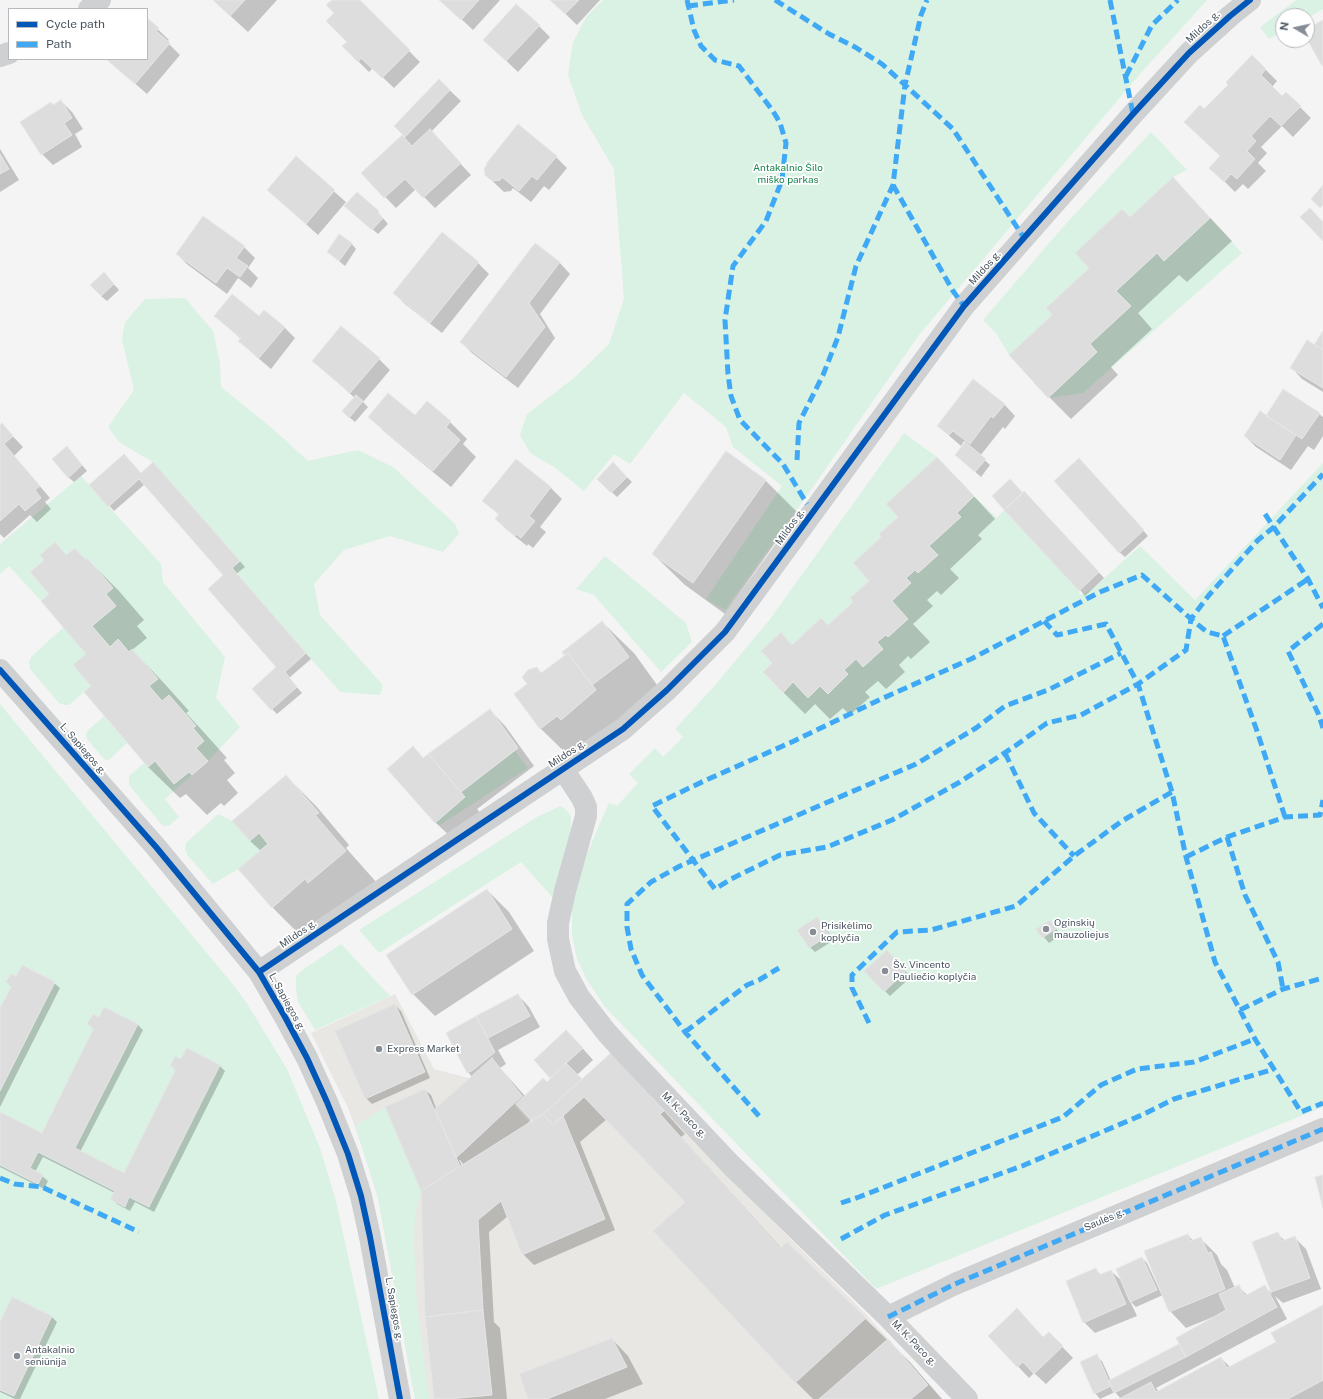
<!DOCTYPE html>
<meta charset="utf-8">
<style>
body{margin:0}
#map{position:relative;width:1323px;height:1399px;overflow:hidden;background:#f4f4f4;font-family:"Public Sans",sans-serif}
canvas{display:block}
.legend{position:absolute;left:8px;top:8px;width:140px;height:52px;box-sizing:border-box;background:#fff;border:1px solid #b7bbc0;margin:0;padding:5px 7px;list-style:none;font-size:12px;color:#4a5661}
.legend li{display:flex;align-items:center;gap:8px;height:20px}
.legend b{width:20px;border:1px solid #b7bbc0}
.north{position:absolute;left:1275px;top:8px;width:40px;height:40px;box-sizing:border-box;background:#fff;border:1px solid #b7bbc0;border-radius:50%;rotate:279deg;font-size:11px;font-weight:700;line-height:16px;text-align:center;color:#4a5661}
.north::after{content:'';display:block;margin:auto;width:14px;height:18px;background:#868d94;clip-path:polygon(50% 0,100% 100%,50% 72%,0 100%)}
</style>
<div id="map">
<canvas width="1323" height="1399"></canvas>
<ul class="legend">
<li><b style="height:5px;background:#0057b8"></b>Cycle path</li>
<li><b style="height:5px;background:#3fa9f5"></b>Path</li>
</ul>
<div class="north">N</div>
</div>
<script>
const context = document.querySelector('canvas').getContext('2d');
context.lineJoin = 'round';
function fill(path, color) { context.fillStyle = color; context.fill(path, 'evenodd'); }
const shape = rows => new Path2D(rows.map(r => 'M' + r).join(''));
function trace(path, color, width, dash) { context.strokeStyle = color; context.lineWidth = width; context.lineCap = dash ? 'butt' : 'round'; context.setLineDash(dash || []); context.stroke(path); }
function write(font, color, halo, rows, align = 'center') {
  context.font = font + ' "Public Sans",sans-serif'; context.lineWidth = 3.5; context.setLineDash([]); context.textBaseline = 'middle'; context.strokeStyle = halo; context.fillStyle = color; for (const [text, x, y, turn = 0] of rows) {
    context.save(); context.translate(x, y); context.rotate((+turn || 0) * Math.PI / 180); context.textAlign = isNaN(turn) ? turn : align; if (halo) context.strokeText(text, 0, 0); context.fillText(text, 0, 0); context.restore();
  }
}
fill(shape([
 [395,994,434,1069,469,1078,492,1058,522,1096,514,1104,530,1123,543,1114,611,1053,664,1111,721,1170,865,1313,942,1399,415,1399,378,1198,362,1147,349,1110,311,1033]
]), '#e8e7e3');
fill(shape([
 [603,0,1207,0,1141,73,1077,148,919,335,806,497,725,610,706,599,782,486,733,447,726,427,684,393,630,464,614,454,584,491,554,467,530,453,520,435,527,414,574,378,609,344,624,299,614,169,582,115,568,75,573,42,587,16],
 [1296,0,1323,0,1323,9,1307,18,1307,16,1283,16,1283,31,1269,39,1260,27],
 [1151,132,1187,170,1173,177,1130,217,1122,209,1076,253,1089,268,1046,308,1052,315,1009,355,996,333,983,320,1063,227],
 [1210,218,1242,253,1083,393,1048,398,1097,352,1090,344,1131,306,1116,291,1157,253,1164,261],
 [185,298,213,331,220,363,221,387,273,429,308,461,358,450,393,467,455,524,459,534,443,552,390,536,344,550,314,584,320,615,383,685,380,695,340,692,232,568,240,561,153,462,119,442,108,427,134,390,122,339,125,322,145,299],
 [904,433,937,457,886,504,898,517,879,534,881,537,853,563,869,581,850,598,853,602,828,625,821,618,792,645,781,633,761,651,772,663,763,672,782,693,793,682,808,698,820,686,828,694,848,675,844,670,856,659,863,667,883,649,877,642,886,635,889,637,908,619,892,601,911,583,906,578,915,570,918,573,937,555,929,546,960,516,957,513,974,496,997,518,1004,510,1079,591,1080,595,1092,589,1140,546,1195,600,1323,463,1323,1107,876,1289,605,1007,587,980,577,959,572,935,572,910,577,877,609,803,617,806,638,783,629,774,655,748,663,757,683,737,675,729,717,683,770,619],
 [81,476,161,564,163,582,225,657,216,698,240,727,208,761,196,748,204,741,193,728,196,726,169,695,162,701,149,686,158,679,132,649,129,652,118,639,110,647,92,626,116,606,106,594,113,588,88,558,85,560,75,548,66,555,44,560,30,571,49,594,41,601,9,566,0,574,0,544],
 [605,556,686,623,692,642,661,672,594,595,576,589],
 [64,627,86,654,91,686,69,705,65,705,59,703,30,669,29,662,32,656],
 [0,704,235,987,248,1005,287,1069,320,1148,336,1201,379,1399,0,1399],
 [104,716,127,743,110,759,107,760,104,759,87,739,86,734,87,731],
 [515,751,528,768,440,825,435,823,465,797,461,792],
 [155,761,174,784,189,772,192,775,165,799,179,817,170,825,166,826,162,825,129,785,129,776,144,763,148,767],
 [560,806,565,809,571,816,571,829,553,898,521,862,379,953,359,930,537,817],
 [218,814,232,821,250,841,259,833,268,844,238,869,213,884,188,856,185,850,186,843],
 [341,944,390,996,315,1030,298,1002,296,989,296,976,301,971],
 [385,1107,421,1191,415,1215,414,1244,417,1305,429,1399,415,1399,378,1198,362,1147,355,1126]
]), '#d9f2e3');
fill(shape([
 [213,0,277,0,248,32],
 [333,0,358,0,420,62,394,88,373,68,369,72,343,46,348,42,336,13],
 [441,0,500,0,473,30],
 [551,0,600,0,577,25],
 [147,19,169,40,167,42,180,55,147,94,108,60,147,59],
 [539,26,550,37,518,72,496,51],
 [1252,56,1277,81,1272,87,1282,97,1300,107,1311,118,1293,137,1282,126,1261,147,1267,153,1258,163,1266,171,1248,189,1243,184,1235,192,1211,168,1221,157,1204,111,1230,85],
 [439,80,461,101,431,132,471,175,435,208,416,189,396,208,362,173,403,135],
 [61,101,72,112,83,129,75,134,82,147,53,165,42,154,51,103,54,106],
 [0,149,19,180,0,192],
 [556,157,567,168,549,190,544,186,531,202,513,188,511,191,504,192,486,175],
 [296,158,346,202,318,235,268,190],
 [1173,178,1232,241,1187,282,1179,275,1138,313,1152,329,1111,367,1118,375,1071,419,1049,397,1054,315,1130,218],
 [351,211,378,212,388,224,378,234],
 [351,243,356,249,345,266,328,252],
 [244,247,255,258,248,268,258,278,251,288,238,278,227,294,188,265,177,254],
 [559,262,570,274,540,314,555,338,518,388,472,353,461,342],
 [478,263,489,274,442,333,405,304,394,293],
 [109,279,119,290,107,301,101,296],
 [215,316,259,317,284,327,295,338,271,369,251,352,239,341,241,339],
 [1323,333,1323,392,1302,379,1291,367,1315,346],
 [379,359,390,370,363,402,368,407,355,422,349,417,355,398,313,361],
 [1004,404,1015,416,1005,429,1003,427,980,456,990,465,981,477,956,455,966,443,964,441,961,446,938,426],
 [1319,414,1323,417,1323,436,1314,450,1308,446,1291,470,1256,447,1245,436,1266,417],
 [369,417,415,417,450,422,467,439,463,444,476,457,451,487,386,433],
 [2,425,23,447,14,456,50,498,45,502,51,509,37,522,30,515,4,538,0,534,0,426],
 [726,452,766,481,797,512,725,614,685,585,653,554],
 [72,453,87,471,74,482,68,477],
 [516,460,551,488,562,499,540,527,546,532,533,548,528,544,527,546,507,530,496,519,499,515,483,500],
 [613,464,632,482,617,497,598,479],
 [1085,465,1148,536,1125,557,1119,552],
 [158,469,245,567,236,574,311,659,289,678,302,693,277,714,272,709,278,667,225,575,145,484,114,511,91,485,141,474],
 [959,480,995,519,978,535,982,539,950,569,959,578,941,595,937,591,927,600,933,606,913,624,930,642,911,659,908,656,899,665,905,672,886,689,878,681,865,692,870,697,850,715,843,708,830,719,815,704,805,714,783,692,793,646,828,626,855,602,871,581],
 [1023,494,1030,498,1104,578,1085,596,1080,590],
 [55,544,67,556,75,549,86,560,87,559,119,591,144,620,137,626,147,638,132,650,163,682,189,711,186,713,200,728,227,758,224,760,235,773,227,780,238,793,224,806,221,803,207,815,186,794,180,798,148,767,85,692,93,686,88,654,50,594,45,560],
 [602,622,634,653,660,689,573,760,541,729,516,694,528,684,536,668,542,674,566,655,563,652],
 [490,710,506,727,534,766,477,809,481,814,453,839,436,823,388,769,424,759],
 [286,776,317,807,349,845,346,848,377,883,304,939,272,907,261,851,250,841],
 [487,890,509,912,534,951,435,1016,413,994],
 [817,918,822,923,834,940,815,952,810,947],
 [1050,921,1061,935,1049,943,1038,930],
 [892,956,911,977,890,996,885,991],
 [17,978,54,983,60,988,0,1107,0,1010,12,987,7,982],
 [518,995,529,1007,540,1027,498,1050,506,1064,500,1068,525,1096,547,1083,552,1078,535,1060,577,1042,593,1060,577,1075,582,1080,633,1076,685,1134,681,1137,781,1248,787,1243,910,1362,942,1399,813,1399,796,1382,686,1202,607,1119,580,1142,615,1230,534,1265,523,1254,508,1216,489,1232,494,1322,500,1328,507,1399,435,1399,422,1190,386,1108,425,1090,431,1095,436,1108,472,1077,468,1072,447,1033],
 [532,1119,534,1121,525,1126],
 [459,1160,460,1160,464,1165,462,1166],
 [395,1005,401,1011,430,1078,372,1104,366,1098],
 [100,1018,137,1024,143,1030,80,1152,124,1175,176,1071,172,1066,181,1060,187,1050,220,1066,225,1071,154,1212,135,1202,130,1211,117,1204,112,1199,115,1193,43,1157,35,1172,42,1176,48,1181,44,1189,0,1167,0,1113,42,1134,94,1030,89,1024],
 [1278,1234,1285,1241,1295,1238,1306,1249,1321,1289,1283,1303,1275,1296,1287,1319,1156,1388,1159,1392,1221,1358,1230,1367,1277,1342,1323,1306,1323,1399,1121,1399,1115,1392,1100,1399,1095,1393,1096,1356,1102,1361,1111,1381,1180,1345,1214,1318,1213,1317,1186,1328,1170,1311,1163,1295,1136,1307,1130,1301,1137,1316,1095,1333,1084,1322,1096,1270,1101,1275,1111,1271,1123,1282,1142,1258,1147,1263,1160,1291,1161,1291,1188,1235,1193,1241,1200,1238,1217,1255,1221,1264,1227,1270,1235,1288,1239,1287,1247,1295,1264,1286,1272,1294,1254,1242],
 [52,1317,57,1322,20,1399,15,1399,0,1392,0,1324],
 [1049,1333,1073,1358,1046,1384,1034,1373,1029,1378,989,1336,1044,1338],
 [612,1339,628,1356,643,1384,605,1399,529,1399]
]), '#0003');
const building = shape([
 [213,0,245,0,230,16,213,0],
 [332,0,360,0,410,50,382,78,361,58,358,62,342,46,347,42,326,21,334,13,326,5,332,0],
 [439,0,479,0,461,20,439,0],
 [550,0,579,0,565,14,550,0],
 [516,4,540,25,506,61,483,40,516,4],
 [147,18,159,28,156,31,170,43,135,84,107,60,147,59,147,18],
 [1323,20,1323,65,1322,66,1307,39,1307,29,1323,20],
 [1252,55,1266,69,1261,75,1282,96,1286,92,1301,106,1281,126,1270,116,1251,136,1256,141,1247,151,1255,159,1237,179,1231,174,1224,182,1209,168,1220,156,1184,122,1200,105,1204,109,1228,85,1226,82,1252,55],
 [439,79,450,90,405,137,394,126,439,79],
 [61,100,72,118,64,123,72,135,41,155,20,122,51,102,53,105,61,100],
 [518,124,557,156,537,180,532,176,519,191,502,177,500,180,492,181,485,175,484,168,487,165,486,164,518,124],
 [430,129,461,163,423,198,405,179,384,198,361,173,402,135,412,146,430,129],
 [0,154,9,169,0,174,0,154],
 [296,156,335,190,306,224,267,190,296,156],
 [1173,177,1210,218,1164,261,1157,253,1116,291,1131,306,1090,344,1097,352,1048,398,1009,355,1052,315,1046,308,1089,268,1075,253,1122,209,1130,217,1173,177],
 [1323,185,1323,205,1320,208,1311,199,1323,185],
 [357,192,379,211,378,213,383,218,372,230,344,206,357,192],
 [1310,208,1323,222,1323,241,1300,217,1310,208],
 [203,216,245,246,236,258,248,266,240,277,227,268,216,283,176,254,203,216],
 [442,232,479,262,430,323,393,293,442,232],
 [339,234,352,243,339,261,327,252,339,234],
 [535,243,560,262,529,303,545,327,506,377,460,342,535,243],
 [104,272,114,284,101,296,90,285,104,272],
 [232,294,259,316,264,310,285,327,259,358,238,341,241,338,214,316,232,294],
 [341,326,380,358,350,393,312,361,341,326],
 [1323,331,1323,350,1314,345,1323,331],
 [1307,340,1323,350,1323,388,1290,368,1307,340],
 [973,379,1005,404,993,418,991,416,970,444,953,431,949,435,937,426,973,379],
 [1283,389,1320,413,1302,439,1266,416,1283,389],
 [388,393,415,415,427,401,451,421,446,427,460,440,433,471,368,417,388,393],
 [356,395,363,401,349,418,342,411,356,395],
 [1260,411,1296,435,1280,460,1244,436,1260,411],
 [2,423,13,436,4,444,40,486,35,490,41,498,25,511,19,504,0,521,0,425,2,423],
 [965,442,986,459,975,472,955,455,965,442],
 [67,446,82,465,68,478,52,459,67,446],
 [726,451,766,480,693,583,652,554,726,451],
 [124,454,141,473,153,462,240,561,232,568,306,653,285,672,297,687,271,710,252,689,276,667,208,589,223,575,139,479,108,507,89,485,124,454],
 [937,457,974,496,957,513,961,517,929,546,938,555,918,573,915,570,906,578,911,583,892,601,908,619,888,637,886,635,877,642,883,649,863,667,856,659,844,670,848,674,828,694,820,686,808,698,793,682,783,693,763,672,772,663,761,651,781,632,792,645,821,618,828,625,853,602,850,598,869,581,853,563,881,537,879,534,898,517,886,504,937,457],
 [1079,458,1144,530,1119,553,1054,481,1079,458],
 [516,459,551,487,529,516,535,521,521,538,516,534,515,536,495,519,499,514,482,501,516,459],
 [613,462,627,477,611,493,597,479,613,462],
 [1010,479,1023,493,1004,510,992,496,1010,479],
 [1024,491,1099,572,1079,591,1004,510,1024,491],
 [55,542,66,555,75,548,85,560,87,558,113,588,106,594,116,606,92,626,110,647,118,639,129,652,132,649,158,679,149,686,162,701,169,695,196,726,193,728,204,741,196,748,208,761,192,775,189,772,174,784,155,761,148,767,84,692,91,686,73,665,86,654,41,601,49,594,30,572,44,560,40,555,55,542],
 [602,621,629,657,592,685,568,653,564,655,562,652,602,621],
 [568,653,596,690,561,720,557,716,540,729,514,694,527,684,522,677,528,670,537,667,541,673,568,653],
 [490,709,518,748,461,792,428,754,490,709],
 [413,746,423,758,428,754,465,797,435,823,387,769,413,746],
 [286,775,319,813,315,815,346,851,308,883,305,879,272,908,238,869,268,844,259,833,250,841,232,821,286,775],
 [487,889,512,929,412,995,386,955,487,889],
 [817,917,829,935,809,948,797,930,817,917],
 [1050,920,1056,929,1042,938,1036,929,1050,920],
 [887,950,906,971,884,992,864,971,887,950],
 [22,965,55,982,0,1091,0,1008,12,985,6,982,11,974,16,976,22,965],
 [518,994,530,1016,488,1038,476,1016,518,994],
 [395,1004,425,1072,365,1099,335,1031,395,1004],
 [104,1007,138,1024,75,1148,124,1173,176,1069,170,1066,175,1056,181,1059,187,1048,220,1065,149,1207,129,1197,125,1207,110,1199,115,1191,38,1152,30,1168,43,1175,38,1184,0,1165,0,1112,42,1133,94,1028,87,1024,93,1014,99,1017,104,1007],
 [476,1016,495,1052,473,1070,467,1073,446,1033,476,1016],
 [566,1030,583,1048,550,1078,534,1060,566,1030],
 [611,1053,664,1111,660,1114,780,1248,787,1242,866,1318,795,1383,653,1231,685,1202,584,1097,553,1125,543,1114,611,1053],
 [492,1058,522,1096,456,1158,435,1109,492,1058],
 [566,1063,582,1079,543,1114,531,1120,516,1104,543,1078,547,1082,566,1063],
 [425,1089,460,1166,421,1191,385,1107,425,1089],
 [543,1114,553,1125,563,1116,605,1219,522,1255,501,1201,478,1220,483,1310,425,1317,421,1191,543,1114],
 [1323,1175,1323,1208,1315,1177,1323,1175],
 [1278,1232,1282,1241,1295,1236,1310,1278,1271,1292,1252,1242,1278,1232],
 [1188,1234,1190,1241,1201,1237,1208,1253,1211,1252,1225,1289,1169,1312,1144,1251,1188,1234],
 [1142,1257,1157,1290,1130,1302,1116,1269,1142,1257],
 [1096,1268,1099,1275,1111,1270,1126,1304,1083,1323,1066,1281,1096,1268],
 [1239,1285,1245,1296,1265,1285,1277,1307,1186,1357,1176,1338,1226,1310,1219,1294,1239,1285],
 [12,1297,52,1316,14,1396,0,1390,0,1322,12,1297],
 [1323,1305,1323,1380,1288,1399,1119,1399,1151,1382,1156,1392,1221,1357,1227,1368,1276,1342,1271,1333,1323,1305],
 [1017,1308,1043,1337,1049,1332,1063,1346,1034,1374,1023,1362,1017,1367,988,1336,1017,1308],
 [483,1310,492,1395,449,1399,434,1399,425,1317,483,1310],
 [612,1338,627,1367,547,1399,528,1399,519,1374,612,1338],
 [888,1339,928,1385,911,1399,819,1399,888,1339],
 [1179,1344,1186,1357,1114,1393,1108,1381,1179,1344],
 [1097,1354,1111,1386,1094,1394,1080,1362,1097,1354]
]);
fill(building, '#ddddde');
trace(building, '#e5e6e7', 1);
trace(shape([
 [89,9,100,0],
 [0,56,9,53],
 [0,670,156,847,259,972,285,1017,307,1058,327,1102,348,1154,361,1196,370,1237,400,1399],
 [563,769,582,798,586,807,586,816,565,891,558,923,558,939,565,971,579,997,607,1033,629,1057,731,1165,888,1317,967,1399],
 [259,972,623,729,667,690,725,632,964,306,1133,114,1189,53,1230,16,1250,0],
 [888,1317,955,1284,1323,1129]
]), '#ced0d2', 22);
trace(shape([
 [687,0,694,30,701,46,715,60,739,66,773,111,780,123,786,143,782,180,766,221,733,266,725,320,728,374,731,396,740,420,783,464,807,504],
 [775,0,829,34,855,47,882,64,953,129,1024,238],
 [1110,0,1133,114],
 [688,6,734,0],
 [1126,76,1152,25,1178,0],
 [893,185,953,291,964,306],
 [797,460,799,423,823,375,838,337,856,266,893,185,905,85,921,15,927,0],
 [1265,514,1308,579,1323,608],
 [1044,621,1057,635,1106,624,1138,684,1172,792,1186,857,1215,962,1255,1039,1301,1112,1323,1103],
 [1323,624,1288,651,1318,713,1323,728],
 [1223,636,1308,579],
 [1005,753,1034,813,1074,856],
 [1285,817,1257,731,1223,636,1207,632,1191,619,1142,575,1100,592,971,659,881,699,794,741,704,781,652,806,715,889,731,879,780,855,827,847,892,820,960,782,1015,746,1047,723,1081,715,1138,684,1186,650,1191,619,1209,595,1258,540,1274,527,1323,474],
 [1227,837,1245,895,1278,962,1283,989],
 [1186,857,1227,837,1285,817,1320,815,1323,800],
 [1240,1010,1283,989,1323,978],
 [869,1023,852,988,852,975,897,932,931,930,1016,906,1074,856,1122,821,1172,792],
 [685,1032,747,985,759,980,779,968],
 [759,1116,685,1032,642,975,631,949,627,927,627,904,651,882,680,866,916,764,976,728,1005,706,1048,690,1121,653],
 [0,1178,15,1184,42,1187,139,1232],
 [841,1203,859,1197,1063,1117,1101,1085,1137,1069,1194,1062,1255,1039],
 [841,1239,885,1215,1022,1166,1142,1115,1174,1099,1274,1069],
 [888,1317,955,1284,1323,1129]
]), '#3fa9f5', 5, [10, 5]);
trace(shape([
 [0,670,156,847,259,972,285,1017,307,1058,327,1102,348,1154,361,1196,370,1237,400,1399],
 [259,972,623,729,667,690,725,632,964,306,1133,114,1189,53,1230,16,1250,0]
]), '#0057b8', 6);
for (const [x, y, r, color] of [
 [1046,929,4,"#868d94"],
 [813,932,4,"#868d94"],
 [885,971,4,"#868d94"],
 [379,1049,4,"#868d94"],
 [17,1356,4,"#868d94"]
]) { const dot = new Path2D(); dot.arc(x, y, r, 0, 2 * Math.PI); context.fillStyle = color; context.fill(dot); trace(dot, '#fff', 1.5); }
write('10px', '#4a5661', '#fff', [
 ["Mildos g.",1203,27,-43],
 ["Mildos g.",985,268,-48],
 ["Mildos g.",790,527,-54],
 ["L. Sapiegos g.",83,749,49],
 ["Mildos g.",567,754,-33],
 ["Mildos g.",298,934,-34],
 ["L. Sapiegos g.",287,1002,61],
 ["M. K. Paco g.",684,1115,46],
 ["Saulės g.",1104,1220,-23],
 ["L. Sapiegos g.",394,1309,80],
 ["M. K. Paco g.",914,1343,46]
]);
write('10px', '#17864f', '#fff', [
 ["Antakalnio Šilo",788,168],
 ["miško parkas",788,180]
]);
write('10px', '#4a5661', '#fff', [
 ["Oginskių",1054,923],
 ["mauzoliejus",1054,935],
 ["Prisikėlimo",821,926],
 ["koplyčia",821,938],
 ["Šv. Vincento",893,965],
 ["Pauliečio koplyčia",893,977],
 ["Express Market",387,1049],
 ["Antakalnio",25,1350],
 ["seniūnija",25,1362]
], 'left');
</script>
